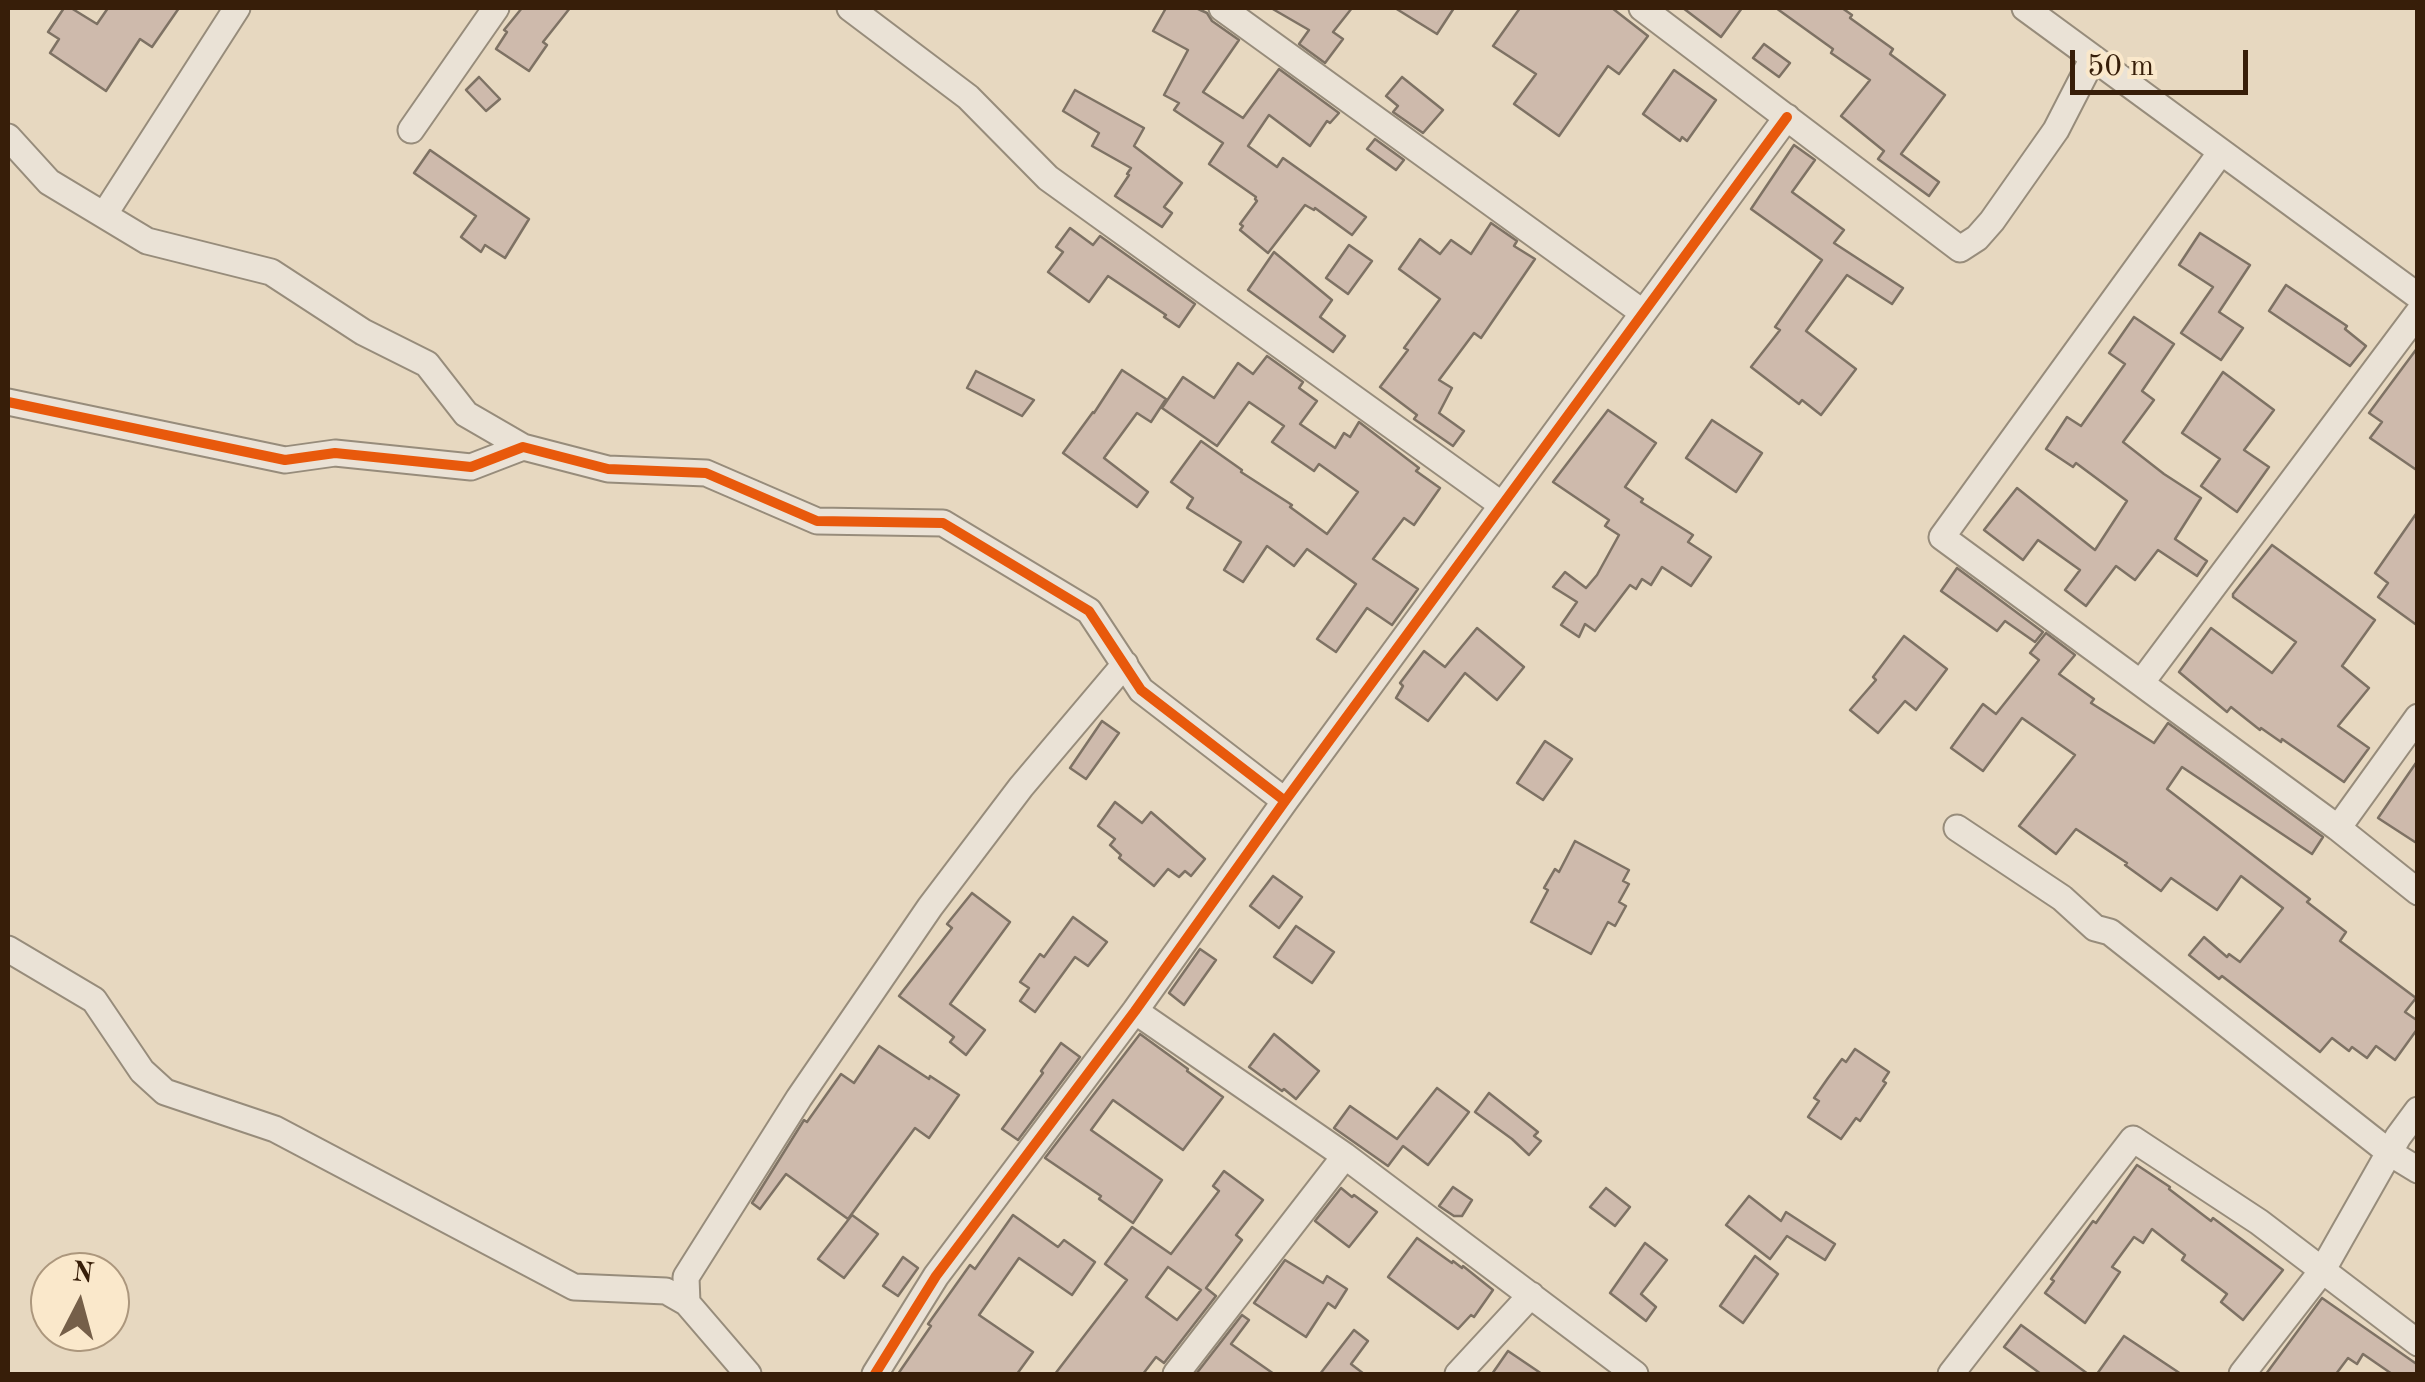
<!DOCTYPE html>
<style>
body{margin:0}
#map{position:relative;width:2425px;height:1382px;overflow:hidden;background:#e7d8c0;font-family:"Old Standard TT",serif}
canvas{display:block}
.frame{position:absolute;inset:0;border:10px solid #371e09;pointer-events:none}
.north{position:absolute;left:30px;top:1252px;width:100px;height:100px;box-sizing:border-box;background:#fae8cb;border:2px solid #ac977d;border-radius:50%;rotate:6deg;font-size:28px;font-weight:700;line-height:40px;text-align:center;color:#371e09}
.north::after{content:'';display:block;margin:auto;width:35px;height:45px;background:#755f49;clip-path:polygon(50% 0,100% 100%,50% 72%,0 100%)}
.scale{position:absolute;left:2070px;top:50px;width:178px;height:45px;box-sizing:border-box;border:5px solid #371e09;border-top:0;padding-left:12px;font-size:30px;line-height:35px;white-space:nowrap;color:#371e09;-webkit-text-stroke:8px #fae8cb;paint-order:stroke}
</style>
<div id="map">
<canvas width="2425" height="1382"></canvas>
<div class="frame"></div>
<div class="north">N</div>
<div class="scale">50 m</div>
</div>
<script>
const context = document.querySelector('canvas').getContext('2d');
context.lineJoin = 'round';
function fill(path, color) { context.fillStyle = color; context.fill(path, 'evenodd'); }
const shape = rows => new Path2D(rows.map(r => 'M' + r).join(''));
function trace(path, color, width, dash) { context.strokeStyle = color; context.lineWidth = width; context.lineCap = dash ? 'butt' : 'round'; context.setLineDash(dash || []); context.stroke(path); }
const building = shape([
 [64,8,71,8,97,24,108,8,179,8,152,47,140,39,106,91,50,53,59,39,48,32,64,8],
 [522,8,570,8,543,42,547,45,529,71,496,49,507,32,504,30,522,8],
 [1166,8,1196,8,1207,13,1212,21,1239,40,1203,92,1243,118,1279,69,1339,113,1330,123,1327,121,1310,146,1269,115,1248,146,1277,167,1283,158,1366,217,1352,235,1315,208,1314,210,1305,205,1268,253,1240,230,1243,226,1240,224,1257,201,1255,199,1256,197,1209,164,1223,143,1174,110,1179,103,1164,95,1188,50,1153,31,1166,8],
 [1271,8,1352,8,1333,32,1343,39,1325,63,1299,44,1309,30,1271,8],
 [1395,8,1454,8,1437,34,1395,8],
 [1520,8,1612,8,1648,36,1619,74,1608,66,1559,136,1514,104,1536,74,1493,46,1520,8],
 [1683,8,1742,8,1721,37,1683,8],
 [1776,8,1842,8,1852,15,1850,18,1893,49,1890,54,1945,95,1901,154,1939,182,1929,196,1878,159,1884,151,1841,116,1870,80,1831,53,1833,49,1776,8],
 [1764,44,1790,63,1779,77,1753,58,1764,44],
 [1674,70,1716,100,1687,141,1682,137,1680,141,1643,114,1674,70],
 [479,77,500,99,486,111,466,90,479,77],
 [1402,77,1443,110,1423,133,1393,112,1398,106,1386,96,1402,77],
 [1075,90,1144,128,1134,146,1182,183,1164,207,1172,213,1162,227,1115,196,1129,175,1127,174,1131,168,1092,146,1099,133,1063,111,1075,90],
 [1375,139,1404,160,1396,170,1367,149,1375,139],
 [1794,145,1815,160,1792,192,1844,230,1834,243,1903,288,1892,304,1847,275,1806,331,1856,369,1821,415,1802,400,1799,404,1751,367,1780,330,1775,327,1822,260,1751,209,1794,145],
 [430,150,529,219,505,258,485,245,481,252,461,237,476,216,414,173,430,150],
 [1491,223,1517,241,1514,246,1535,259,1481,338,1474,333,1439,380,1452,388,1439,413,1464,431,1453,446,1414,419,1417,415,1380,387,1408,350,1404,348,1440,299,1399,269,1420,239,1440,254,1451,240,1471,254,1491,223],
 [1070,228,1093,245,1100,236,1195,304,1179,327,1164,317,1166,315,1108,276,1089,302,1048,272,1063,252,1056,247,1070,228],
 [2200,233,2250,265,2219,312,2243,328,2221,360,2181,333,2213,287,2179,265,2200,233],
 [1349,245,1372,261,1348,294,1326,278,1349,245],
 [1274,252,1332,300,1320,317,1345,336,1333,352,1248,290,1274,252],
 [2286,285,2347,326,2345,329,2366,346,2350,366,2269,311,2286,285],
 [2134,317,2174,344,2142,391,2154,400,2123,442,2164,474,2201,498,2175,539,2207,561,2197,576,2158,550,2135,580,2116,566,2086,606,2065,590,2080,570,2038,540,2023,560,1984,530,2017,488,2095,550,2127,501,2076,463,2073,467,2046,449,2067,417,2081,426,2125,364,2109,353,2134,317],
 [2418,347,2418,471,2370,438,2382,422,2369,413,2418,347],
 [1267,356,1303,382,1299,388,1317,401,1300,424,1335,448,1344,433,1350,437,1359,422,1419,468,1416,471,1440,488,1414,525,1404,518,1373,559,1418,589,1392,625,1367,608,1336,652,1317,639,1356,584,1307,549,1294,566,1267,546,1243,582,1224,570,1241,542,1187,508,1193,498,1171,482,1201,441,1242,470,1241,472,1292,505,1290,507,1327,534,1358,492,1319,464,1314,471,1272,442,1284,426,1249,402,1217,446,1162,408,1183,377,1214,398,1238,363,1253,374,1267,356],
 [1122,370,1166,399,1151,422,1137,413,1104,458,1148,492,1137,507,1063,453,1093,412,1094,413,1122,370],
 [976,371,1034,400,1022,416,967,388,976,371],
 [2223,372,2274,410,2244,450,2269,467,2237,512,2201,486,2220,459,2182,433,2223,372],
 [1608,410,1656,443,1625,487,1643,499,1641,502,1693,535,1688,542,1711,557,1691,586,1662,567,1651,585,1642,579,1636,589,1630,585,1595,631,1585,624,1579,637,1561,625,1577,602,1553,587,1565,572,1586,588,1597,575,1619,535,1605,526,1609,520,1553,482,1608,410],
 [1712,420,1762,453,1736,492,1686,458,1712,420],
 [2418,511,2418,626,2378,597,2388,583,2375,573,2418,511],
 [2272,545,2375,620,2342,666,2369,688,2338,726,2369,748,2344,782,2282,739,2281,742,2261,728,2260,730,2231,707,2227,712,2179,672,2211,628,2272,673,2296,642,2233,597,2233,594,2272,545],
 [1957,568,2043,632,2035,642,2005,621,1997,631,1941,591,1957,568],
 [1477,628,1524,667,1497,700,1465,673,1428,721,1396,698,1403,686,1400,683,1424,651,1445,667,1477,628],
 [2046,633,2075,655,2059,674,2094,699,2091,703,2154,743,2168,723,2323,837,2312,854,2182,767,2167,789,2310,899,2307,902,2346,932,2340,941,2416,998,2405,1012,2418,1021,2418,1028,2395,1060,2376,1046,2367,1058,2352,1047,2349,1051,2332,1038,2320,1052,2222,976,2219,979,2189,955,2204,937,2227,957,2229,954,2240,962,2283,908,2241,876,2217,910,2171,878,2161,891,2125,865,2127,863,2076,829,2056,854,2019,826,2075,755,2022,718,1983,771,1951,748,1983,704,1996,714,2039,660,2030,653,2046,633],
 [1904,636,1947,669,1916,710,1905,701,1878,733,1850,710,1876,680,1873,677,1904,636],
 [1102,721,1119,733,1086,779,1070,768,1102,721],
 [1545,741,1572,759,1543,800,1517,783,1545,741],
 [2418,760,2418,844,2378,818,2418,760],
 [1115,802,1142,823,1151,812,1205,859,1191,876,1185,871,1179,877,1168,869,1154,886,1119,858,1121,855,1110,845,1115,839,1098,826,1115,802],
 [1575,841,1629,870,1623,881,1629,884,1619,902,1626,906,1615,926,1608,922,1591,954,1531,922,1548,890,1544,888,1555,869,1559,872,1575,841],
 [1273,876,1302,897,1279,928,1250,906,1273,876],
 [972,893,1010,922,950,1004,985,1030,966,1055,950,1042,954,1037,899,996,952,928,947,924,972,893],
 [1073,917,1107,942,1088,966,1075,957,1035,1012,1020,1001,1029,988,1020,982,1040,954,1044,957,1073,917],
 [1296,926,1334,952,1312,983,1274,957,1296,926],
 [1200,949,1216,960,1184,1005,1169,993,1200,949],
 [1140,1034,1188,1069,1187,1071,1223,1097,1183,1150,1113,1100,1091,1130,1162,1180,1133,1223,1099,1199,1101,1196,1045,1158,1140,1034],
 [1274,1034,1319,1071,1296,1099,1284,1089,1282,1091,1249,1067,1274,1034],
 [1061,1043,1080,1057,1018,1140,1002,1129,1043,1073,1041,1071,1061,1043],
 [879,1046,929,1079,930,1076,959,1095,929,1138,915,1128,848,1219,786,1174,760,1209,752,1203,804,1120,807,1122,841,1074,854,1083,879,1046],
 [1855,1049,1889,1072,1883,1081,1886,1083,1860,1121,1856,1118,1841,1139,1808,1117,1819,1101,1814,1098,1828,1078,1842,1059,1846,1062,1855,1049],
 [1437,1088,1469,1112,1428,1165,1403,1146,1388,1166,1334,1128,1350,1106,1397,1139,1437,1088],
 [1489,1093,1538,1132,1534,1136,1541,1141,1529,1155,1512,1139,1475,1112,1489,1093],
 [2137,1165,2170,1187,2169,1189,2211,1221,2213,1218,2283,1270,2243,1320,2221,1302,2227,1294,2182,1260,2185,1255,2152,1229,2143,1243,2134,1237,2112,1267,2120,1272,2085,1323,2045,1293,2054,1281,2051,1279,2093,1221,2096,1223,2137,1165],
 [1224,1171,1263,1200,1236,1235,1242,1240,1206,1288,1216,1296,1164,1363,1156,1357,1143,1374,1055,1374,1127,1280,1105,1264,1132,1227,1171,1254,1219,1191,1213,1186,1224,1171],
 [1168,1267,1201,1290,1177,1320,1146,1297,1168,1267],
 [1453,1187,1472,1200,1462,1216,1454,1216,1439,1206,1453,1187],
 [1341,1188,1352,1197,1354,1195,1377,1212,1349,1247,1315,1221,1341,1188],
 [1606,1188,1630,1207,1615,1226,1590,1207,1606,1188],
 [1749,1196,1781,1221,1786,1212,1835,1244,1825,1260,1787,1236,1770,1259,1726,1225,1749,1196],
 [852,1215,878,1234,844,1278,818,1259,852,1215],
 [1013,1215,1058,1247,1064,1240,1095,1262,1072,1295,1019,1258,979,1315,1033,1352,1017,1374,898,1374,931,1326,928,1324,970,1265,975,1269,1013,1215],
 [1417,1238,1452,1263,1453,1261,1462,1268,1463,1266,1493,1290,1474,1317,1471,1315,1458,1329,1388,1277,1417,1238],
 [1645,1243,1667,1260,1641,1294,1656,1307,1646,1321,1610,1293,1645,1243],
 [1755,1256,1778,1274,1743,1323,1720,1306,1755,1256],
 [903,1257,918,1268,898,1296,883,1286,903,1257],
 [1285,1260,1323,1283,1327,1276,1347,1289,1335,1308,1328,1303,1306,1337,1254,1303,1285,1260],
 [2322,1298,2418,1365,2418,1374,2392,1374,2363,1354,2357,1364,2348,1358,2336,1374,2266,1374,2322,1298],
 [1242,1315,1249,1320,1231,1344,1274,1374,1196,1374,1242,1315],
 [2021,1325,2088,1374,2041,1374,2004,1347,2021,1325],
 [1354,1330,1368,1341,1351,1364,1364,1374,1320,1374,1354,1330],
 [2124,1336,2181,1374,2097,1374,2124,1336],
 [1508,1351,1542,1374,1492,1374,1508,1351]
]);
fill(building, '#cebaac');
trace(building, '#7e7264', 2.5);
const street = shape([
 [850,8,968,97,1048,178,1502,505],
 [1222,8,1642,312],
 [1642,8,1960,249,1977,238,1992,221,2056,130,2093,58],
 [2025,8,2418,296],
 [411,130,496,8],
 [8,137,49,182,147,241,271,272,363,332,427,364,466,414,523,447],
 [2221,152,1942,537,2338,828,2418,892],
 [104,215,237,8],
 [8,402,285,460,335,453,471,467,523,447,608,469,706,473,817,521,943,523,1089,611,1141,690,1285,801],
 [2141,683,2418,313],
 [1957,828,2062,898,2095,928,2110,932,2390,1153,2418,1170],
 [2338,828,2418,717],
 [8,949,94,1000,142,1071,165,1092,275,1129,574,1287,666,1291,687,1303,748,1374],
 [1135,1011,1345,1156,1635,1374],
 [687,1303,686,1277,799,1098,930,907,1021,787,1125,664],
 [875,1374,936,1276,1135,1011,1285,801,1787,117],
 [1176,1374,1345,1156],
 [1458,1374,1531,1295],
 [1951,1374,2133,1139,2259,1222,2418,1343],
 [2242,1374,2322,1271,2398,1137,2418,1110]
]);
trace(street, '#978c7b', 29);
trace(street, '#eae2d6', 25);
trace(shape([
 [8,402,285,460,335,453,471,467,523,447,608,469,706,473,817,521,943,523,1089,611,1141,690,1285,801],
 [875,1374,936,1276,1135,1011,1285,801,1787,117]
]), '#e8590c', 10);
</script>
